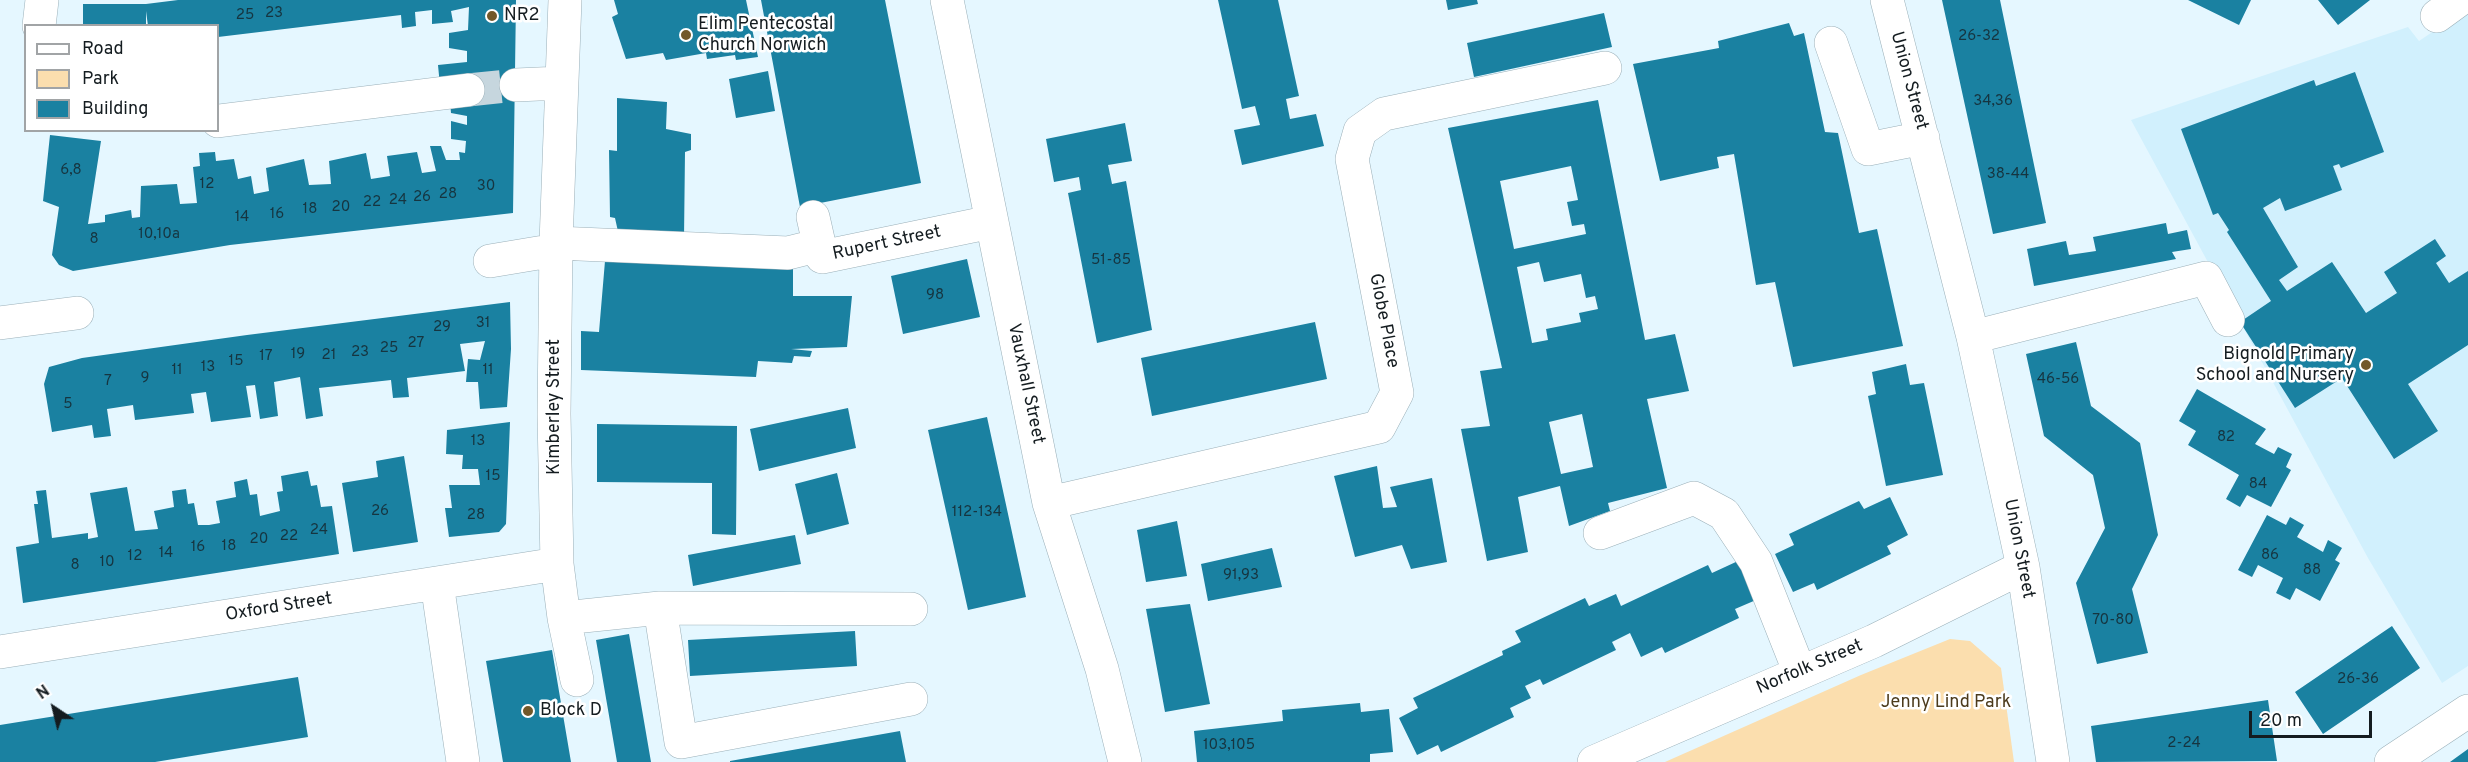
<!DOCTYPE html>
<style>
body{margin:0}
#map{position:relative;width:2468px;height:762px;overflow:hidden;background:#e5f7ff;font-family:Overpass,sans-serif}
canvas{display:block}
.legend{position:absolute;left:24px;top:24px;width:195px;height:108px;box-sizing:border-box;background:#fff;border:2px solid #a1a4a6;margin:0;padding:8px 10px;list-style:none;font-size:18px;color:#141c20}
.legend li{display:flex;align-items:center;gap:12px;height:30px}
.legend b{width:30px;border:2px solid #a1a4a6}
.north{position:absolute;left:24px;top:678px;width:60px;height:60px;-webkit-text-stroke:4px #fff;paint-order:stroke;rotate:325deg;font-size:16px;font-weight:700;line-height:24px;text-align:center;color:#141c20}
.north::after{content:'';display:block;margin:auto;width:21px;height:27px;background:#141c20;clip-path:polygon(50% 0,100% 100%,50% 72%,0 100%)}
.scale{position:absolute;left:2249px;top:711px;width:123px;height:27px;box-sizing:border-box;border:3px solid #141c20;border-top:0;padding-left:8px;font-size:18px;line-height:21px;white-space:nowrap;color:#141c20;-webkit-text-stroke:4px #fff;paint-order:stroke}
</style>
<div id="map">
<canvas width="2468" height="762"></canvas>
<ul class="legend">
<li><b style="height:8px;background:#fff"></b>Road</li>
<li><b style="height:16px;background:#fbdeae"></b>Park</li>
<li><b style="height:16px;background:#1a81a1"></b>Building</li>
</ul>
<div class="north">N</div>
<div class="scale">20 m</div>
</div>
<script>
const context = document.querySelector('canvas').getContext('2d');
context.lineJoin = 'round';
function fill(path, color) { context.fillStyle = color; context.fill(path, 'evenodd'); }
const shape = rows => new Path2D(rows.map(r => 'M' + r).join(''));
function trace(path, color, width, dash) { context.strokeStyle = color; context.lineWidth = width; context.lineCap = dash ? 'butt' : 'round'; context.setLineDash(dash || []); context.stroke(path); }
function write(font, color, halo, rows, align = 'center') {
  context.font = font + ' Overpass,sans-serif'; context.lineWidth = 5; context.setLineDash([]); context.textBaseline = 'middle'; context.strokeStyle = halo; context.fillStyle = color; for (const [text, x, y, turn = 0] of rows) {
    context.save(); context.translate(x, y); context.rotate((+turn || 0) * Math.PI / 180); context.textAlign = isNaN(turn) ? turn : align; if (halo) context.strokeText(text, 0, 0); context.fillText(text, 0, 0); context.restore();
  }
}
fill(shape([
 [2468,8,2468,666,2442,683,2368,558,2131,120,2408,27,2419,41]
]), '#d1f0fd');
fill(shape([
 [1950,639,1970,641,2001,668,2014,762,1665,762,1861,675]
]), '#fbdeae');
fill(shape([
 [178,0,516,0,513,213,230,245,73,271,59,265,52,255,59,207,43,201,50,135,101,141,88,224,105,222,105,215,131,210,132,218,140,217,141,186,177,184,180,204,197,203,193,167,200,166,199,153,215,152,216,161,234,159,238,179,251,176,254,194,269,191,266,168,304,159,309,185,331,184,329,161,366,153,371,179,390,176,387,156,417,152,422,173,436,171,430,146,441,146,446,160,460,160,459,152,465,153,466,141,451,139,451,121,467,125,467,116,451,113,450,101,440,86,438,65,467,62,467,51,449,48,449,33,468,30,469,7,451,11,453,22,432,24,432,10,415,12,416,26,402,28,401,15,218,37,218,26,148,26,146,11,146,26,83,26,83,4,146,4],
 [614,0,746,0,758,57,736,60,735,55,707,59,706,53,666,60,663,53,626,59,612,17,618,14],
 [761,0,885,0,921,183,800,207],
 [1218,0,1278,0,1299,96,1286,99,1290,119,1316,114,1324,146,1242,165,1234,130,1260,125,1255,106,1242,109],
 [1446,0,1477,0,1478,4,1448,10],
 [1942,0,2000,0,2046,223,1993,234],
 [2188,0,2251,0,2239,25],
 [2318,0,2370,0,2338,25],
 [1604,13,1612,47,1474,77,1467,43],
 [1789,23,1794,36,1804,33,1825,132,1838,133,1859,233,1877,229,1903,346,1793,367,1775,282,1756,285,1734,154,1717,157,1719,168,1660,181,1633,64,1719,48,1718,41],
 [768,71,775,111,736,118,729,79],
 [2355,72,2384,152,2341,168,2339,164,2333,166,2342,190,2285,211,2280,198,2263,208,2298,267,2279,280,2287,291,2332,262,2366,313,2397,293,2384,272,2435,239,2446,256,2436,263,2449,283,2468,271,2468,345,2408,384,2438,431,2394,459,2342,378,2295,408,2240,322,2271,301,2227,232,2229,230,2218,213,2213,215,2181,129,2314,80,2316,86],
 [617,98,667,102,666,129,691,134,691,150,685,152,684,238,619,236,615,218,610,217,609,150,617,151],
 [1598,100,1645,340,1675,334,1689,391,1647,399,1667,488,1608,503,1610,511,1569,526,1560,486,1518,497,1528,552,1487,561,1461,429,1490,426,1480,371,1502,368,1448,128],
 [1571,166,1578,200,1567,202,1572,226,1584,224,1586,234,1514,249,1500,181],
 [1539,262,1544,282,1581,274,1586,298,1595,296,1598,309,1579,313,1581,322,1546,329,1548,340,1532,343,1517,267],
 [1582,414,1593,467,1561,474,1549,422],
 [1125,123,1132,161,1108,165,1112,184,1126,181,1152,330,1097,343,1068,193,1081,190,1079,177,1054,182,1046,139],
 [2166,223,2168,234,2187,230,2191,249,2172,252,2176,259,2034,286,2027,249,2066,241,2069,255,2096,251,2093,237],
 [967,259,980,317,903,334,891,276],
 [605,261,793,266,793,296,852,296,847,347,791,349,812,351,810,357,794,356,792,363,758,361,756,377,581,370,581,331,599,332],
 [510,302,511,349,507,407,480,409,478,382,466,382,468,359,480,360,485,341,460,344,465,371,407,378,409,397,393,398,391,380,319,388,323,416,306,419,300,377,274,382,278,416,260,419,255,385,246,386,251,417,211,422,206,392,191,394,194,413,135,420,133,405,107,409,111,436,94,438,92,425,52,432,44,384,49,367,82,358,247,335],
 [1315,322,1327,379,1152,416,1141,358],
 [2076,342,2091,406,2140,443,2158,535,2132,589,2148,653,2097,664,2076,583,2105,528,2093,475,2044,436,2026,354],
 [1906,364,1910,385,1924,383,1943,475,1886,486,1868,396,1876,394,1872,372],
 [2197,389,2266,429,2255,444,2274,454,2278,447,2292,454,2286,467,2291,470,2271,507,2247,495,2240,507,2226,499,2239,475,2188,445,2196,431,2179,421],
 [848,408,856,448,759,471,750,429],
 [987,417,1026,597,968,610,928,430],
 [510,422,506,524,499,532,449,537,445,508,452,508,449,485,480,485,478,469,462,469,463,455,446,454,447,430],
 [597,424,737,426,736,535,712,534,712,483,597,482],
 [404,456,418,542,353,552,342,483,378,477,376,461],
 [1377,466,1383,508,1397,507,1390,487,1432,478,1447,562,1411,569,1402,545,1355,557,1334,476],
 [308,471,311,486,317,485,321,507,332,506,339,554,23,603,16,547,39,543,34,504,38,504,36,491,46,490,52,538,88,533,88,539,98,537,90,493,127,487,135,531,158,529,154,511,174,507,172,491,186,489,188,504,194,503,198,525,209,525,220,523,216,501,236,497,234,482,247,479,250,495,257,494,260,516,280,511,277,492,283,491,281,476],
 [837,473,849,524,807,535,795,484],
 [1890,497,1908,535,1887,546,1891,554,1817,590,1814,583,1793,592,1775,554,1794,545,1789,534,1859,501,1864,509],
 [2267,515,2286,525,2290,517,2304,525,2297,537,2323,552,2328,540,2342,548,2335,560,2340,563,2320,601,2296,588,2290,600,2276,593,2283,578,2258,565,2252,577,2238,570],
 [1177,521,1187,576,1146,582,1137,530],
 [795,535,801,564,693,586,688,555],
 [1272,548,1282,587,1208,601,1201,564],
 [1738,561,1756,600,1735,609,1739,618,1665,653,1662,647,1641,657,1630,633,1612,642,1616,650,1543,685,1540,679,1525,686,1531,698,1510,708,1514,717,1441,752,1438,745,1417,755,1399,718,1418,708,1413,698,1503,655,1502,651,1521,642,1515,631,1585,598,1589,606,1616,594,1621,606,1708,565,1712,573],
 [1190,604,1210,704,1165,712,1146,609],
 [2392,626,2420,668,2323,734,2295,692],
 [855,631,857,666,690,676,688,640],
 [629,634,651,762,617,762,596,640],
 [552,650,571,762,503,762,486,661],
 [298,677,308,737,155,762,0,762,0,725],
 [2268,700,2277,761,2096,762,2091,726],
 [1360,703,1361,712,1389,709,1393,752,1370,754,1370,762,1197,762,1194,731,1283,721,1282,710],
 [900,731,906,762,730,762,730,761],
 [2468,749,2468,762,2450,762]
]), '#1a81a1');
trace(shape([
 [468,90,516,85]
]), '#c6d6de', 33, [33, 16]);
const minor = shape([
 [565,0,556,243,554,414,557,564,564,618,660,608,911,609],
 [947,0,1049,503,1102,669,1125,762],
 [1887,0,1973,337,2023,567,2053,762],
 [2437,16,2459,0],
 [39,26,42,0],
 [1831,43,1868,149,1923,138],
 [516,85,561,83],
 [218,121,468,90],
 [813,217,822,257,991,222],
 [556,243,788,253,820,245],
 [490,261,556,250],
 [0,323,77,313],
 [1973,337,2206,278,2228,320],
 [1049,503,1379,427,1397,393,1352,159,1360,131,1384,114,1605,68],
 [1600,533,1694,498,1724,514,1756,562,1800,673],
 [437,583,463,762],
 [660,608,681,742,911,699],
 [564,618,577,680],
 [0,652,557,564],
 [1594,762,1874,641,2023,567],
 [2391,762,2468,711]
]);
trace(minor, '#9bb0b9', 34);
trace(minor, '#fff', 33);
for (const [x, y, r, color] of [
 [492,16,6,"#725829"],
 [686,35,6,"#725829"],
 [2366,365,6,"#725829"],
 [528,711,6,"#725829"]
]) { const dot = new Path2D(); dot.arc(x, y, r, 0, 2 * Math.PI); context.fillStyle = color; context.fill(dot); trace(dot, '#fff', 2); }
write('15px', '#163540', null, [
 ["23",274,14],
 ["25",245,16],
 ["26-32",1979,37],
 ["34,36",1993,102],
 ["6,8",71,171],
 ["38-44",2008,175],
 ["12",207,185],
 ["30",486,187],
 ["28",448,195],
 ["26",422,198],
 ["24",398,201],
 ["22",372,203],
 ["20",341,208],
 ["18",310,210],
 ["16",277,215],
 ["14",242,218],
 ["10,10a",159,235],
 ["8",94,240],
 ["51-85",1111,261],
 ["98",935,296],
 ["31",483,324],
 ["29",442,328],
 ["27",416,344],
 ["25",389,349],
 ["23",360,353],
 ["19",298,355],
 ["21",329,356],
 ["17",266,357],
 ["15",236,362],
 ["13",208,368],
 ["11",177,371],
 ["11",488,371],
 ["9",145,379],
 ["46-56",2058,380],
 ["7",108,382],
 ["5",68,405],
 ["82",2226,438],
 ["13",478,442],
 ["15",493,477],
 ["84",2258,485],
 ["26",380,512],
 ["112-134",977,513],
 ["28",476,516],
 ["24",319,531],
 ["22",289,537],
 ["20",259,540],
 ["18",229,547],
 ["16",198,548],
 ["14",166,554],
 ["86",2270,556],
 ["12",135,557],
 ["10",107,563],
 ["8",75,566],
 ["88",2312,571],
 ["91,93",1241,576],
 ["70-80",2113,621],
 ["26-36",2358,680],
 ["2-24",2184,744],
 ["103,105",1229,746]
]);
write('18px', '#141c20', '#fff', [
 ["NR2",504,16],
 ["Elim Pentecostal",698,25],
 ["Church Norwich",698,46],
 ["Bignold Primary",2354,355,"right"],
 ["School and Nursery",2354,376,"right"],
 ["Block D",540,711]
], 'left');
write('18px', '#141c20', '#fff', [
 ["Union Street",1908,81,75],
 ["Rupert Street",887,244,-12],
 ["Globe Place",1383,321,79],
 ["Vauxhall Street",1025,384,78],
 ["Kimberley Street",555,407,-90],
 ["Union Street",2018,549,79],
 ["Oxford Street",279,608,-9],
 ["Norfolk Street",1810,668,-23]
]);
write('18px', '#4c3b1c', '#fff', [
 ["Jenny Lind Park",1946,703]
]);
</script>
